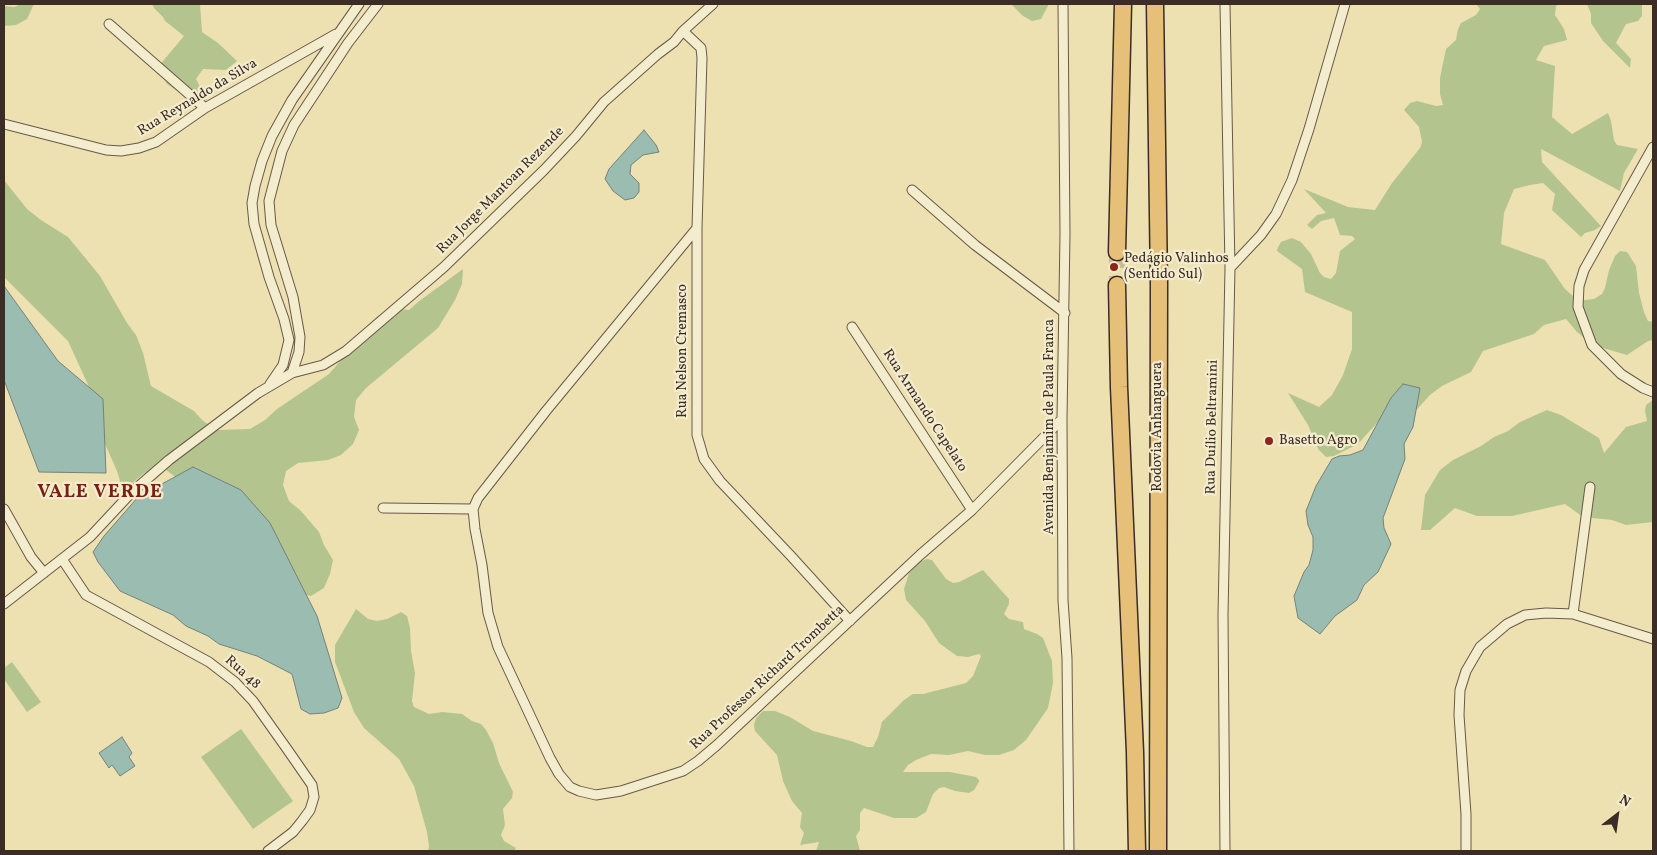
<!DOCTYPE html>
<meta charset="utf-8">
<style>
body{margin:0}
#map{position:relative;width:1657px;height:855px;overflow:hidden;background:#ede1b2;font-family:Vollkorn,serif}
canvas{display:block}
.frame{position:absolute;inset:0;border:5px solid #3b2c26;pointer-events:none}
.north{position:absolute;left:1592px;top:790px;width:50px;height:50px;-webkit-text-stroke:4px #f3eccd;paint-order:stroke;rotate:30deg;font-size:14px;font-weight:700;line-height:20px;text-align:center;color:#3b2c26}
.north::after{content:'';display:block;margin:auto;width:18px;height:22px;background:#3b2c26;clip-path:polygon(50% 0,100% 100%,50% 72%,0 100%)}
</style>
<div id="map">
<canvas width="1657" height="855"></canvas>
<div class="frame"></div>
<div class="north">N</div>
</div>
<script>
const context = document.querySelector('canvas').getContext('2d');
context.lineJoin = 'round';
function fill(path, color) { context.fillStyle = color; context.fill(path, 'evenodd'); }
const shape = rows => new Path2D(rows.map(r => 'M' + r).join(''));
function trace(path, color, width, dash) { context.strokeStyle = color; context.lineWidth = width; context.lineCap = dash ? 'butt' : 'round'; context.setLineDash(dash || []); context.stroke(path); }
function write(font, color, halo, rows, align = 'center') {
  context.font = font + ' Vollkorn,serif'; context.lineWidth = 4.5; context.setLineDash([]); context.textBaseline = 'middle'; context.strokeStyle = halo; context.fillStyle = color; for (const [text, x, y, turn = 0] of rows) {
    context.save(); context.translate(x, y); context.rotate((+turn || 0) * Math.PI / 180); context.textAlign = isNaN(turn) ? turn : align; if (halo) context.strokeText(text, 0, 0); context.fillText(text, 0, 0); context.restore();
  }
}
fill(shape([
 [21,4,34,4,27,19,16,25,4,26,4,6,14,7],
 [152,4,200,4,202,32,218,43,237,61,226,70,203,69,196,79,207,100,187,97,167,84,158,67,184,36,165,21,163,17,154,8],
 [1011,4,1049,4,1041,19,1032,21,1023,16],
 [1476,4,1560,4,1556,6,1555,15,1564,29,1567,40,1544,46,1536,60,1555,66,1552,117,1572,134,1608,113,1611,121,1614,140,1617,145,1638,149,1624,173,1620,191,1541,149,1542,162,1601,226,1595,230,1585,233,1581,237,1552,210,1555,194,1543,183,1530,185,1514,189,1504,213,1501,244,1545,260,1565,289,1573,296,1585,300,1594,299,1602,294,1605,288,1609,270,1615,256,1620,251,1627,252,1636,266,1639,293,1644,312,1648,321,1653,322,1653,340,1648,341,1627,355,1593,345,1577,332,1566,319,1544,325,1534,334,1483,351,1471,372,1442,386,1430,395,1410,417,1385,414,1358,444,1334,456,1326,457,1318,449,1308,425,1288,393,1319,407,1332,395,1343,375,1352,349,1352,312,1305,292,1302,269,1277,251,1278,247,1281,242,1292,238,1301,242,1311,254,1320,273,1324,277,1331,279,1336,273,1340,251,1355,239,1352,236,1340,235,1334,218,1321,221,1312,229,1307,225,1317,215,1326,213,1304,189,1348,207,1375,210,1392,183,1420,148,1422,142,1419,127,1404,110,1410,103,1417,101,1436,106,1443,105,1440,94,1440,78,1446,49,1456,40,1458,29,1461,23,1476,15,1480,9],
 [1587,4,1642,4,1642,16,1638,21,1626,24,1616,43,1631,59,1630,68,1603,41,1591,23,1591,14],
 [4,180,27,209,41,220,68,237,100,276,127,323,136,335,143,353,151,386,194,411,203,421,218,430,250,429,265,420,277,409,329,374,360,338,368,325,378,316,391,308,409,310,418,302,463,269,462,284,455,300,438,328,366,388,356,400,354,417,359,430,353,444,341,455,328,460,298,463,286,471,283,485,289,501,301,511,319,532,324,545,333,560,330,574,324,588,311,596,298,593,177,478,166,470,155,480,155,471,151,470,143,474,123,491,117,471,102,437,95,400,68,341,4,277],
 [1653,400,1653,522,1626,525,1612,520,1583,517,1565,504,1512,516,1477,516,1455,508,1430,530,1421,530,1425,495,1440,470,1453,460,1481,446,1494,437,1508,431,1520,422,1547,410,1561,415,1599,438,1604,453,1626,427,1647,421,1645,411,1646,405],
 [927,559,932,560,946,579,953,583,959,582,983,570,1009,599,1009,604,1004,614,1009,619,1023,622,1024,629,1037,634,1043,638,1052,661,1053,683,1048,708,1026,740,1014,750,999,755,985,755,968,751,949,755,931,754,916,760,908,765,903,772,950,772,976,777,979,780,979,782,974,790,969,793,955,791,944,787,939,788,933,794,926,812,916,818,894,818,864,808,860,813,860,830,856,836,860,851,816,851,819,842,800,845,804,833,800,827,802,813,792,801,783,781,777,755,755,731,754,725,756,718,763,711,775,711,790,717,813,731,851,741,867,747,873,747,878,737,882,722,904,700,913,694,923,694,966,683,973,676,981,656,979,654,968,657,957,656,939,643,925,621,906,600,904,589,909,573,919,562],
 [356,609,368,619,377,621,387,619,401,612,407,616,410,628,411,651,415,673,412,701,414,707,429,714,442,712,462,714,472,721,481,724,486,730,493,743,499,763,513,792,512,798,503,809,505,825,501,835,504,841,516,848,514,851,428,851,429,846,427,832,414,786,399,759,364,728,354,712,335,662,335,645],
 [12,662,41,702,27,712,4,679,4,668],
 [241,729,293,801,253,829,201,757]
]), '#b4c48f');
const water = shape([
 [644,130,656,145,659,152,643,155,631,165,630,174,639,183,639,192,634,198,625,200,613,191,605,179,609,169,644,130],
 [4,286,58,361,103,399,106,473,39,472,4,380,4,286],
 [1403,384,1420,388,1413,427,1404,444,1405,459,1383,518,1384,528,1391,544,1378,572,1364,585,1357,600,1335,616,1320,634,1298,618,1294,596,1304,572,1309,565,1313,550,1313,537,1308,525,1306,511,1316,486,1332,459,1339,456,1350,455,1363,450,1391,398,1403,384],
 [193,467,241,490,270,523,317,616,342,698,338,708,324,713,310,714,301,709,292,674,257,656,219,644,208,636,186,626,173,615,120,591,98,562,93,552,104,536,138,497,193,467],
 [122,737,132,753,129,757,135,766,120,776,112,765,109,768,99,753,122,737]
]);
fill(water, '#9abcb1');
trace(water, '#748279', 1);
trace(shape([
 [1117,252,1117,285]
]), '#c9bd96', 16, [16, 8]);
const street = shape([
 [1063,4,1065,234,1062,419,1063,600,1067,658,1069,851],
 [1225,4,1230,268,1223,615,1225,851],
 [109,24,205,108],
 [683,31,701,48,702,58,697,228,697,435,704,459,720,481,791,556,850,621],
 [4,124,106,150,121,151,139,148,156,142,205,108,336,34],
 [1653,147,1584,270,1579,286,1578,307,1592,345,1621,374,1643,388,1653,392],
 [912,190,975,245,1065,313],
 [697,228,546,411,478,498,473,509,475,529,482,565,488,613,498,647,550,758,559,774,570,787,579,791,596,795,621,791,683,771,698,761,717,745,920,555,972,510,1062,419],
 [1230,268,1261,235,1276,214,1292,180,1309,129,1345,4],
 [852,327,972,510],
 [292,373,299,352,300,337,293,297,271,225,269,201,282,151,294,125,348,43,378,4],
 [270,384,283,365,289,340,284,319,269,277,254,224,252,203,255,186,262,161,272,136,292,100,359,4],
 [383,508,473,509],
 [4,509,31,557,44,573],
 [62,559,86,595,209,662,235,682,253,701,287,749,312,785,314,797,310,810,302,821,293,832,268,851],
 [4,604,90,537,132,492,169,460,258,393,292,373,323,365,346,351,444,267,544,170,576,136,604,102,658,54,674,42,683,31,713,4],
 [1573,614,1590,487],
 [1466,851,1466,814,1459,715,1460,690,1466,671,1480,647,1507,624,1525,615,1546,613,1573,614,1653,639]
]);
const highway = shape([
 [1155,4,1159,284,1158,851],
 [1117,252,1123,4],
 [1117,285,1119,387,1135,752,1137,851]
]);
trace(street, '#685949', 11);
trace(highway, '#3b2c26', 19);
trace(street, '#f3eccd', 9);
trace(highway, '#e6c079', 16);
for (const [x, y, r, color] of [
 [1114,267,5,"#8f2418"],
 [1269,441,5,"#8f2418"]
]) { const dot = new Path2D(); dot.arc(x, y, r, 0, 2 * Math.PI); context.fillStyle = color; context.fill(dot); trace(dot, '#f3eccd', 2); }
write('14px', '#3b2c26', '#f3eccd', [
 ["Rua Reynaldo da Silva",198,98,-31],
 ["Rua Jorge Mantoan Rezende",501,191,-45],
 ["Rua Nelson Cremasco",683,351,-90],
 ["Rua Armando Capelato",924,411,57],
 ["Avenida Benjamim de Paula Franca",1050,427,-90],
 ["Rodovia Anhanguera",1158,427,-90],
 ["Rua Duílio Beltramini",1213,427,-89],
 ["Rua 48",242,673,42],
 ["Rua Professor Richard Trombetta",768,678,-43]
]);
write('14px', '#3b2c26', '#f3eccd', [
 ["Pedágio Valinhos",1124,259],
 ["(Sentido Sul)",1124,275],
 ["Basetto Agro",1279,441]
], 'left');
context.letterSpacing = '1px';
write('bold 19px', '#7a1f14', '#f3eccd', [
 ["VALE VERDE",100,494]
]);
context.letterSpacing = '0px';
</script>
